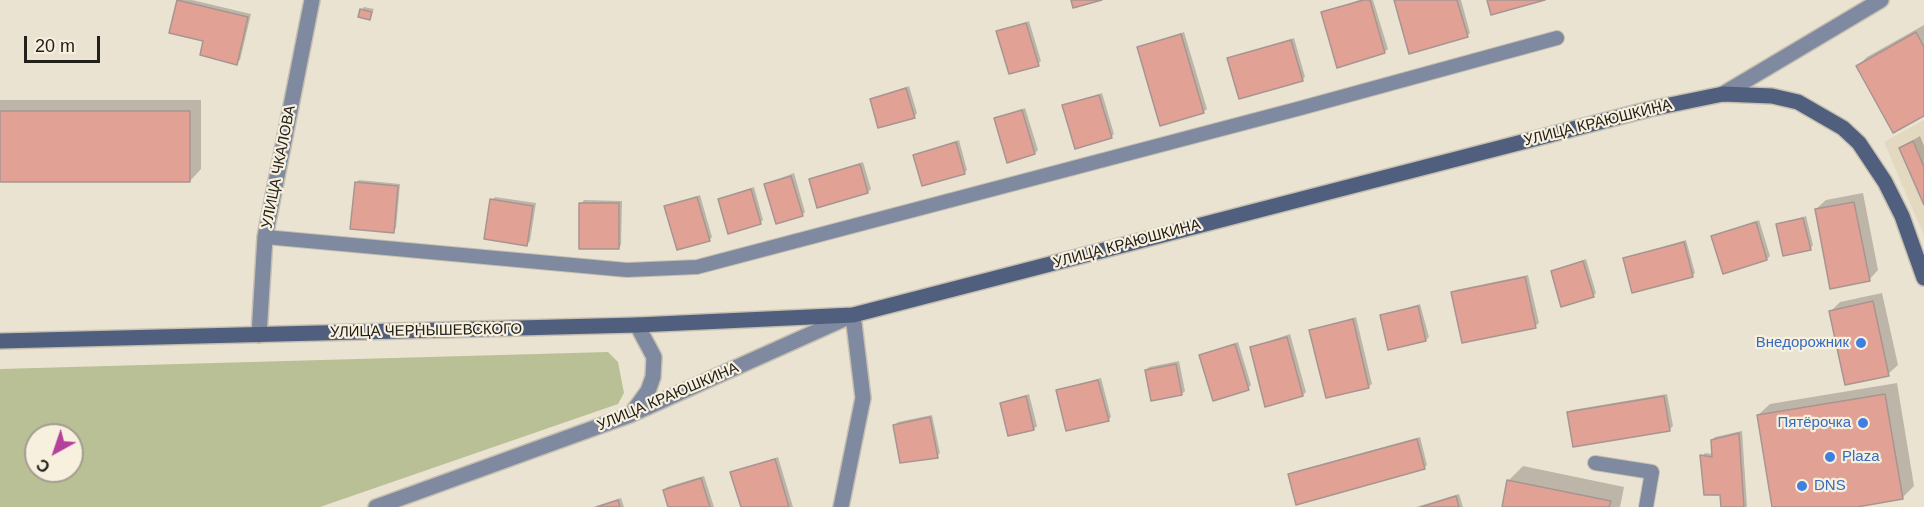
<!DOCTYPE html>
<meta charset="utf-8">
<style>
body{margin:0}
#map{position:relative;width:1924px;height:507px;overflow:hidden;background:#ebe3d2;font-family:Arial,sans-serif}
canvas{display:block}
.north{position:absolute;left:24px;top:423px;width:60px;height:60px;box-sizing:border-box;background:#f8f0df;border:2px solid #a39d90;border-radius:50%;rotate:220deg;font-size:16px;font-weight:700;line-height:24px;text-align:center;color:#23201a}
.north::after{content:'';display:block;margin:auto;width:21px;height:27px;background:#b5419b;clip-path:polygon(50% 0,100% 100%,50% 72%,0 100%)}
.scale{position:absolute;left:24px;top:36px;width:76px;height:27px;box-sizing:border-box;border:3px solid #23201a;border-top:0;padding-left:8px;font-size:18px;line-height:21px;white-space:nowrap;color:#23201a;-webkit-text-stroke:4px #f8f0df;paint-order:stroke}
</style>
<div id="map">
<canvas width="1924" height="507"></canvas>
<div class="north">С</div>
<div class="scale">20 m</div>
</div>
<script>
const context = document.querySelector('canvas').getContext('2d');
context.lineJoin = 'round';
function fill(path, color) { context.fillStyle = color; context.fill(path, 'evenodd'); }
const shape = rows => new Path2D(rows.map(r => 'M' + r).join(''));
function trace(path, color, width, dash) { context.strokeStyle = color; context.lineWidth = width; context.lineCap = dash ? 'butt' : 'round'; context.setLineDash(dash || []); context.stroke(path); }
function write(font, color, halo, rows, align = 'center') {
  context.font = font + ' Arial,sans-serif'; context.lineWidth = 4.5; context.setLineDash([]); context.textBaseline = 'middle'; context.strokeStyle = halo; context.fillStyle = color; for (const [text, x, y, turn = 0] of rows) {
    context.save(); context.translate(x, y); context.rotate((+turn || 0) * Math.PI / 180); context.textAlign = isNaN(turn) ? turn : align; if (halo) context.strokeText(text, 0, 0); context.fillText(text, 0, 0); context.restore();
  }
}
fill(shape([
 [1924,120,1924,236,1884,142]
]), '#e3d9c1');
fill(shape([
 [608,352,618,362,624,393,618,404,320,507,0,507,0,369],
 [36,435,72,435,72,471,36,471]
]), '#b9c095');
fill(shape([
 [179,0,192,0,251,14,240,60,236,63,205,40],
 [1359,0,1373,0,1388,49,1384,52,1323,13],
 [1395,0,1461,0,1470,33,1467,36],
 [364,7,374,9,370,18,361,10],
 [1029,21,1041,61,1038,64,998,32],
 [1924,25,1924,114,1858,66,1867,57],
 [1184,32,1207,109,1203,112,1139,47],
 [1294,38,1305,77,1302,80,1229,58],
 [909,86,917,113,914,117,871,99],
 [1102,93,1114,134,1111,137,1064,106],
 [0,100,201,100,201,169,190,181,0,181],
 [1025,108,1038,150,1035,153,996,118],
 [1920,136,1924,146,1924,202,1900,148],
 [959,140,967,170,964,173,915,155],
 [863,162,871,189,868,192,811,180],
 [794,173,805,212,802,215,766,184],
 [359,180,400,184,396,228,393,231,356,183],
 [754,187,763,220,760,223,719,199],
 [1863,193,1878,270,1869,280,1816,209,1826,200],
 [700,195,712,237,709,240,665,207],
 [495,197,536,203,530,241,527,245,492,200],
 [584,200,622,201,621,245,618,248,581,204],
 [1806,216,1813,245,1810,249,1778,225],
 [1759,220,1770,256,1767,259,1712,237],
 [1686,240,1695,273,1692,276,1625,258],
 [1586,259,1596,293,1593,296,1553,271],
 [1528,275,1539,323,1535,326,1453,293,1456,290],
 [1882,293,1898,365,1888,374,1831,311,1840,302],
 [1420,304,1429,337,1426,340,1381,316],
 [1356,317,1372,384,1368,387,1311,330],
 [1290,334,1306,392,1303,395,1251,347],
 [1238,342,1251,385,1248,388,1201,356],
 [1179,361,1185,391,1182,394,1146,370,1149,367],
 [1101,378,1111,417,1108,420,1058,390],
 [1897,383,1914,486,1902,498,1847,507,1773,507,1758,415,1770,404],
 [1029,394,1037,426,1034,429,1002,403],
 [1667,394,1673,426,1670,429,1569,413,1572,410],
 [932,415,940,453,937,456,895,425,898,422],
 [1742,431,1747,507,1722,507,1721,493,1702,456,1705,453,1713,454,1712,440,1715,437],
 [1420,437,1427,465,1424,468,1290,475,1293,472],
 [778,457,793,507,742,507,732,473],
 [1523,466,1624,487,1620,507,1503,507,1509,480],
 [704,476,714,507,670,507,664,490,667,487],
 [1459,494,1463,507,1416,507],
 [621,498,624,507,593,507]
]), '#0003');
const building = shape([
 [177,0,248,17,237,65,200,55,203,41,169,33,177,0],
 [1071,0,1102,0,1073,8,1071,0],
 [1364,0,1370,0,1385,53,1337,68,1321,12,1364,0],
 [1394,0,1457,0,1468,37,1409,54,1394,0],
 [1487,0,1545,0,1491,15,1487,0],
 [360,9,372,12,370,20,358,17,360,9],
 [1026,23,1039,66,1009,74,996,31,1026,23],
 [1916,32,1924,47,1924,116,1893,133,1856,66,1916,32],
 [1181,34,1204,113,1160,126,1137,47,1181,34],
 [1291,40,1303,81,1239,99,1227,58,1291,40],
 [906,88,915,118,878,128,870,99,906,88],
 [1099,95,1112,138,1075,149,1062,105,1099,95],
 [1022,110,1035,154,1007,163,994,118,1022,110],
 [0,111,190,111,190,182,0,182,0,111],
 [1913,141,1924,167,1924,205,1899,148,1913,141],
 [956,142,965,174,922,186,913,155,956,142],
 [860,164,868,193,817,208,809,179,860,164],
 [791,176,803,216,776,224,764,184,791,176],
 [355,182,398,186,394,233,350,229,355,182],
 [751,189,761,224,728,234,718,199,751,189],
 [697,197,710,241,677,250,664,206,697,197],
 [490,199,533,206,527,246,484,239,490,199],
 [1854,202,1870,281,1830,289,1815,209,1854,202],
 [579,203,619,203,619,249,579,249,579,203],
 [1803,218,1811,250,1783,256,1776,224,1803,218],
 [1756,222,1767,260,1723,274,1711,236,1756,222],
 [1684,242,1693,277,1632,293,1623,258,1684,242],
 [1583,261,1594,297,1561,307,1551,271,1583,261],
 [1525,277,1536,328,1462,343,1451,292,1525,277],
 [1873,301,1889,376,1845,385,1829,311,1873,301],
 [1418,306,1426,341,1388,350,1380,315,1418,306],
 [1353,319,1369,388,1326,398,1309,330,1353,319],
 [1287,337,1303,396,1265,407,1250,347,1287,337],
 [1235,344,1249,390,1213,401,1199,355,1235,344],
 [1176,364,1182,395,1151,401,1145,370,1176,364],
 [1098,380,1109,421,1066,431,1056,390,1098,380],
 [1885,394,1903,499,1857,507,1772,507,1757,415,1885,394],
 [1026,396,1034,430,1008,436,1000,403,1026,396],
 [1664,396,1670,431,1573,447,1567,412,1664,396],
 [930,417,938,458,900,463,893,425,930,417],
 [1739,433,1744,507,1721,507,1720,495,1704,495,1700,455,1712,457,1711,440,1739,433],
 [1417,439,1425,469,1296,505,1288,474,1417,439],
 [775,459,789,507,741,507,730,472,775,459],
 [701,478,710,507,668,507,663,490,701,478],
 [1507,480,1611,501,1609,507,1502,507,1507,480],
 [1456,496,1459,507,1421,507,1456,496],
 [618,500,620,507,597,507,618,500]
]);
fill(building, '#e1a195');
trace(building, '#a89591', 1.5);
const service = shape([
 [265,237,627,270,697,267,1301,108,1557,38],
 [1595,463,1652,472,1646,507]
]);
const minor = shape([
 [632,413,648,391,653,377,654,357,637,325],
 [376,507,630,415,853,315,863,398,841,507]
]);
const tertiary = shape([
 [1723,94,1881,0],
 [259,335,265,237,312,0]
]);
const secondary = shape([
 [0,341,637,325,853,315,1650,109,1723,94,1772,96,1798,102,1843,128,1859,143,1885,182,1902,216,1924,278]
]);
trace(service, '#c7c0b1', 16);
trace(minor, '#c7c0b1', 18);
trace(tertiary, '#c7c0b1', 18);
trace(secondary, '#c7c0b1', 18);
trace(service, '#7f8aa0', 14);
trace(minor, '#7f8aa0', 15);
trace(tertiary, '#7f8aa0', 15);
trace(secondary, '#505f7e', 15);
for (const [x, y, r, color] of [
 [1861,343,6,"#3f7fe0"],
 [1863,423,6,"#3f7fe0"],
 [1830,457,6,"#3f7fe0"],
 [1802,486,6,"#3f7fe0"]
]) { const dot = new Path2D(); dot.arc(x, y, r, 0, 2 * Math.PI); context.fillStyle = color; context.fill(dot); trace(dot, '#f8f0df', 2); }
write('15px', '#23201a', '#f8f0df', [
 ["УЛИЦА КРАЮШКИНА",1598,123,-14],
 ["УЛИЦА ЧКАЛОВА",279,167,-79],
 ["УЛИЦА КРАЮШКИНА",1127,244,-15],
 ["УЛИЦА ЧЕРНЫШЕВСКОГО",426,331,-1],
 ["УЛИЦА КРАЮШКИНА",668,397,-23]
]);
write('15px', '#366cbe', '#f8f0df', [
 ["Внедорожник",1849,343],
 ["Пятёрочка",1851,423],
 ["Plaza",1842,457,"left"],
 ["DNS",1814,486,"left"]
], 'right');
</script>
